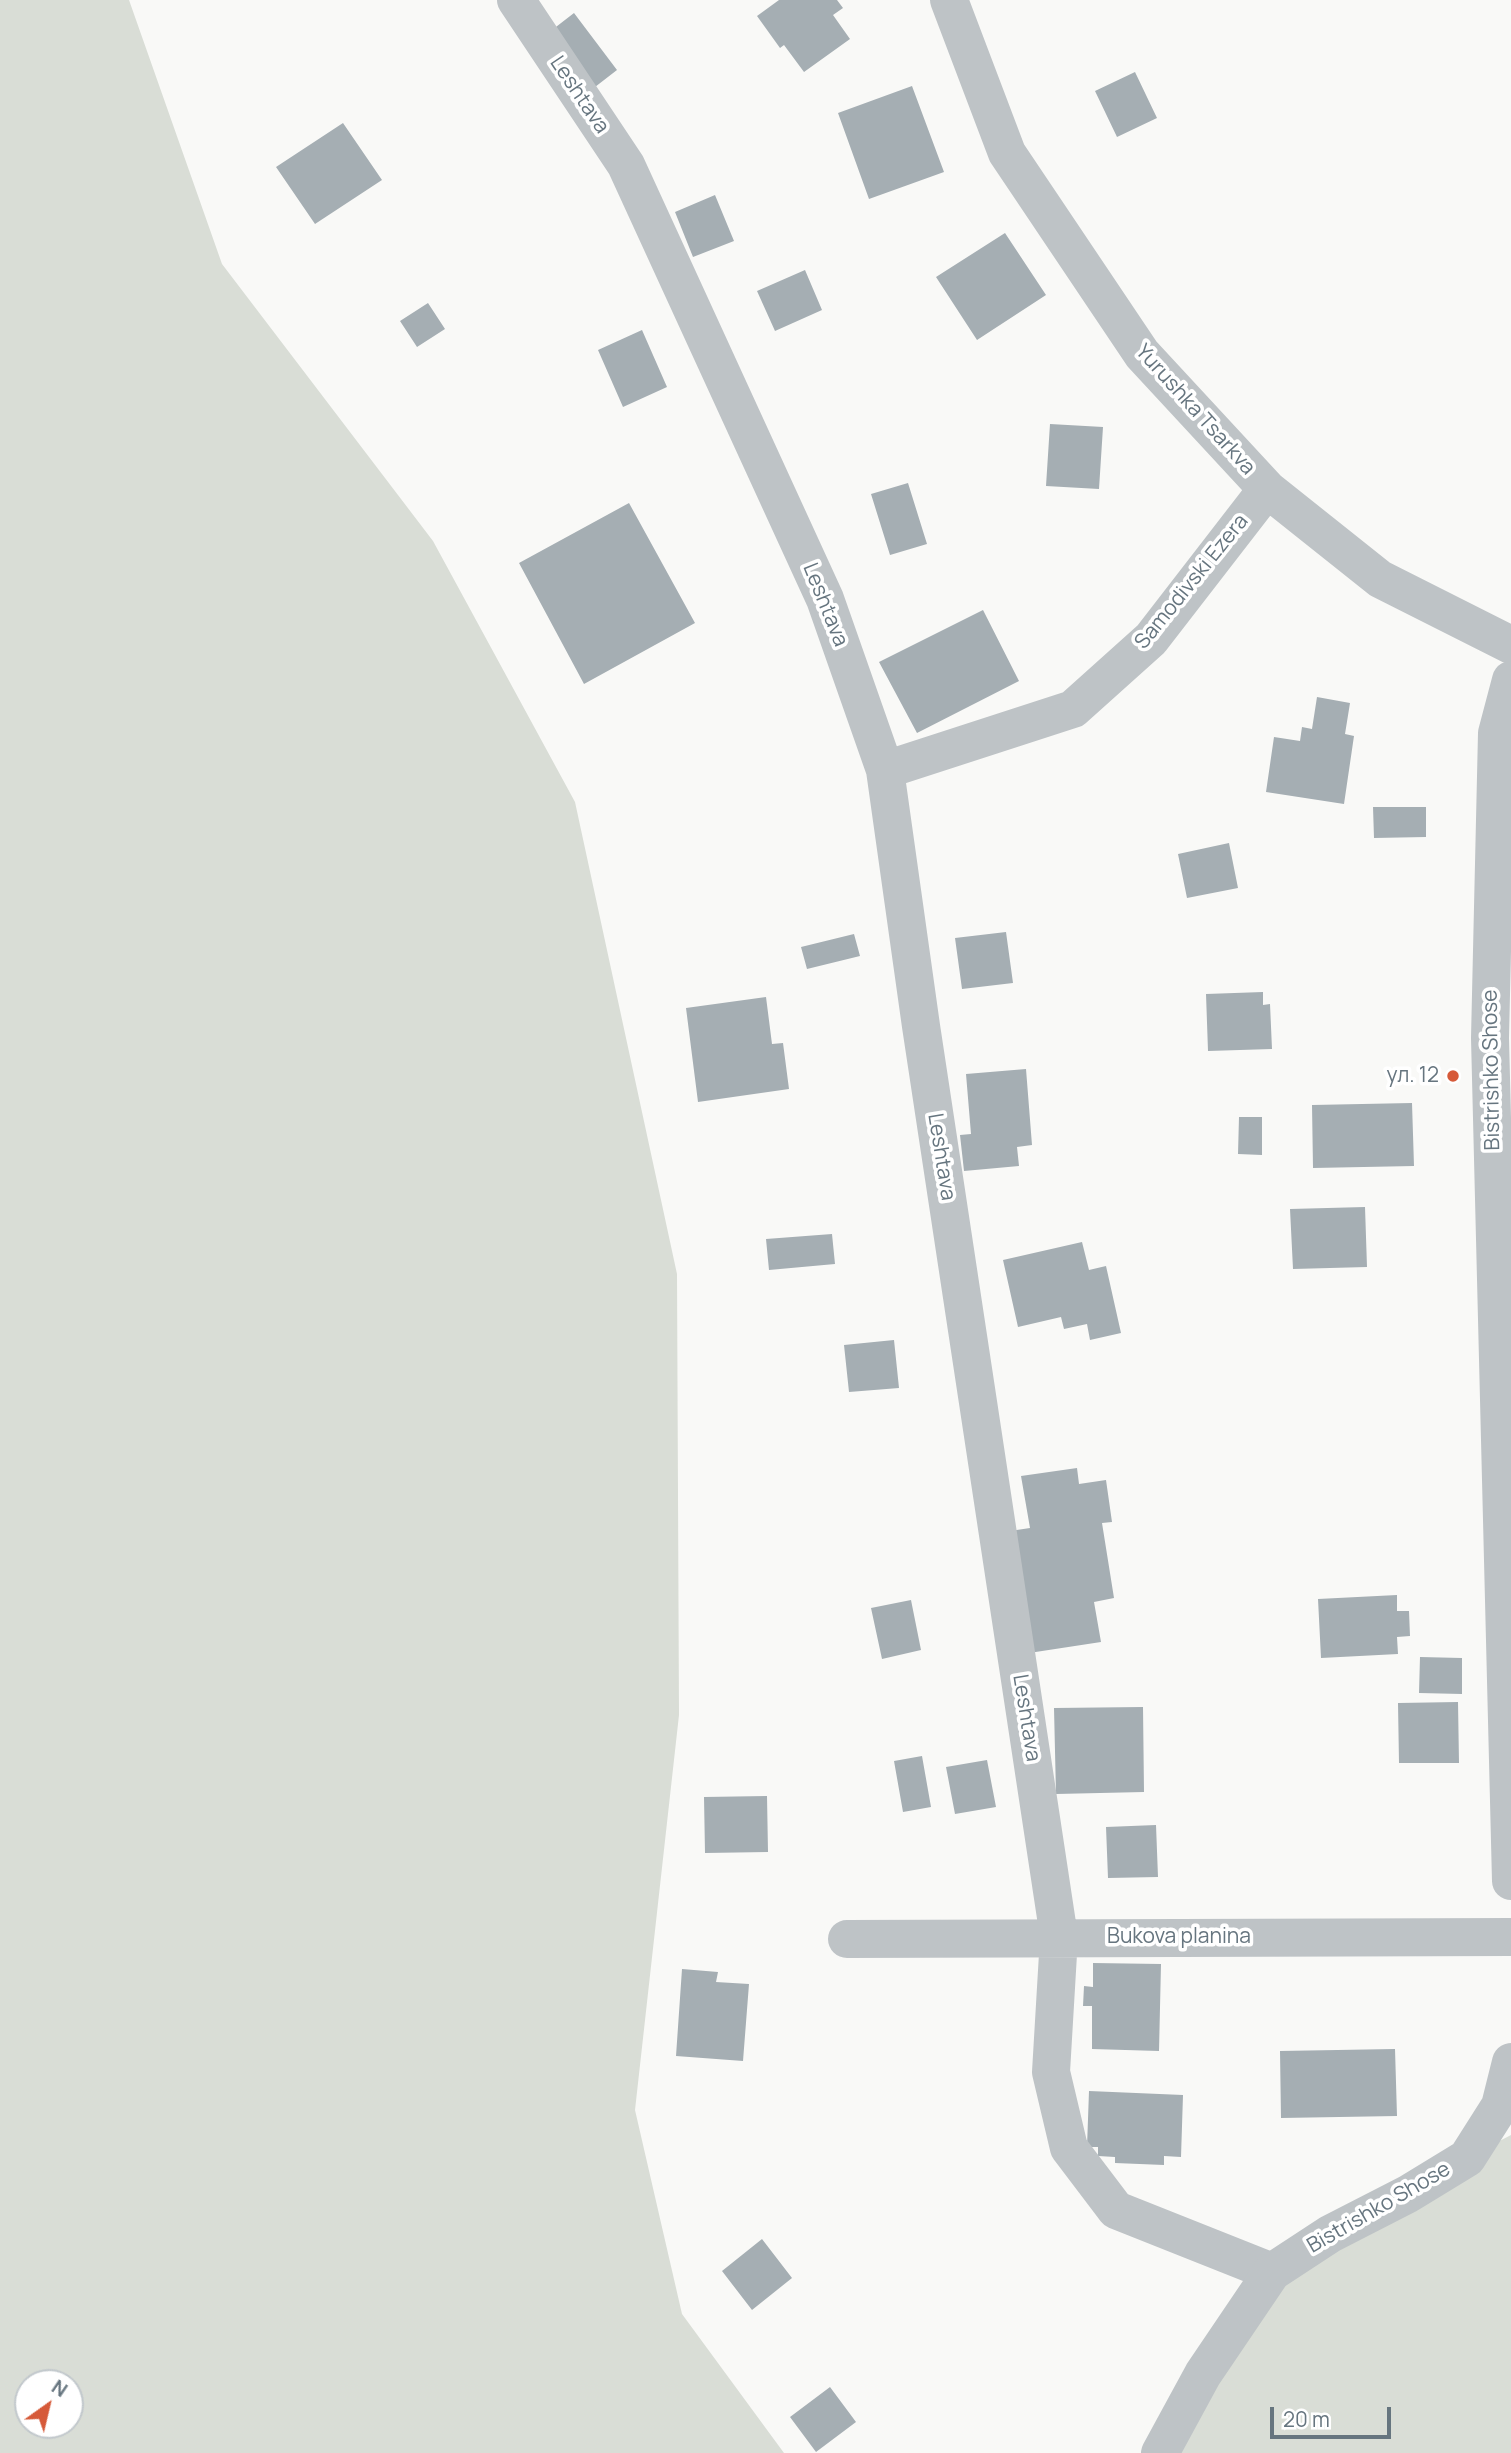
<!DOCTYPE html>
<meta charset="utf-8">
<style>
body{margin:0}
#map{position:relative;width:1511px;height:2453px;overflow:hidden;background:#f9f9f7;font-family:Manrope,sans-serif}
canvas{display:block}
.north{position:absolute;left:14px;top:2369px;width:70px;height:70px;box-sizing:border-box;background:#fff;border:2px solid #c2c8cc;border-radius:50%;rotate:34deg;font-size:19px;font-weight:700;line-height:28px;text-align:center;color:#66757f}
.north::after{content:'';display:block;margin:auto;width:24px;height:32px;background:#d65a39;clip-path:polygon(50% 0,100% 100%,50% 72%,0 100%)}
.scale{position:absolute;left:1270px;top:2407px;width:121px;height:32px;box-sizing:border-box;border:4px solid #66757f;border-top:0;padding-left:9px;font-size:21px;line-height:24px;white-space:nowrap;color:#66757f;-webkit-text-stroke:5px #fff;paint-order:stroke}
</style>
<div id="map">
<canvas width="1511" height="2453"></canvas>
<div class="north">N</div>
<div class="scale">20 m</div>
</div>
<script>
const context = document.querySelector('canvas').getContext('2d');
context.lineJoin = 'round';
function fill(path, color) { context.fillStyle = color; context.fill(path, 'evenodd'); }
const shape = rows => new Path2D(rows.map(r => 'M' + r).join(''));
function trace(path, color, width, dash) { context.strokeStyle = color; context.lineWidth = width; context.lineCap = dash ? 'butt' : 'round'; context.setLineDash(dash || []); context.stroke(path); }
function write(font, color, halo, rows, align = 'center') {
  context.font = font + ' Manrope,sans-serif'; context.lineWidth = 7; context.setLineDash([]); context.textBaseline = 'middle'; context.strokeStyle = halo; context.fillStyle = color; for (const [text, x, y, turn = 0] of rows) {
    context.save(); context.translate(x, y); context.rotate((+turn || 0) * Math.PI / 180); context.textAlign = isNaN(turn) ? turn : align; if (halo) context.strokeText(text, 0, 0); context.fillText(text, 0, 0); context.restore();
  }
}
fill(shape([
 [0,0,129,0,222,264,433,541,575,802,677,1274,679,1715,635,2110,682,2314,784,2453,0,2453],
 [70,2383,70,2425,28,2425,28,2383],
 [1511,2135,1511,2453,1160,2453,1272,2272,1467,2158]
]), '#d9ddd6');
fill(shape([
 [779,0,837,0,843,8,833,15,850,39,804,72,784,45,780,48,757,16],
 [574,13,617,70,595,87,552,30],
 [1135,72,1157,118,1117,137,1095,91],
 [912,86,944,172,869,199,838,113],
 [343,123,382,180,315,224,276,167],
 [715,195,734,241,693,257,675,212],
 [1005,233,1046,295,977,340,936,277],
 [805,270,822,310,775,331,757,291],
 [428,303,445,329,417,347,400,321],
 [642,330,667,387,623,407,598,350],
 [1050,424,1103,427,1099,489,1046,486],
 [908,483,927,544,890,555,871,494],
 [629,503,695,623,584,684,519,563],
 [983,610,1019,681,917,733,879,662],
 [1317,697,1350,703,1345,734,1354,736,1344,804,1266,792,1274,737,1300,741,1302,727,1312,729],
 [1373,807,1426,807,1426,837,1374,838],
 [1229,843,1238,888,1187,898,1178,854],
 [1006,932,1013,983,962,989,955,938],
 [854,934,860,956,807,969,801,947],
 [1263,992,1263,1005,1270,1004,1272,1049,1208,1051,1206,994],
 [766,997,772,1044,783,1043,789,1089,698,1102,686,1008],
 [1026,1069,1032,1145,1017,1147,1019,1166,964,1171,960,1135,971,1134,966,1074],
 [1412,1103,1414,1166,1313,1168,1312,1105],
 [1239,1117,1262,1117,1262,1155,1238,1154],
 [1365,1207,1367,1267,1293,1269,1290,1209],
 [832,1234,835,1264,769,1270,766,1239],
 [1082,1242,1089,1270,1106,1266,1121,1333,1090,1340,1087,1324,1064,1329,1061,1317,1018,1327,1003,1260],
 [894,1340,899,1388,849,1392,844,1345],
 [1077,1468,1079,1484,1106,1480,1112,1522,1102,1523,1114,1598,1094,1602,1101,1642,1029,1653,1010,1531,1030,1528,1021,1476],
 [1397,1595,1397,1611,1409,1611,1410,1636,1397,1637,1398,1654,1321,1658,1318,1599],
 [911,1600,921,1650,882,1659,871,1608],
 [1420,1657,1462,1658,1462,1694,1419,1693],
 [1458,1702,1459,1763,1399,1763,1398,1703],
 [1143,1707,1144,1792,1056,1794,1054,1708],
 [922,1756,931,1807,903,1812,894,1761],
 [987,1760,996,1807,955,1814,946,1767],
 [767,1796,768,1852,705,1853,704,1797],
 [1156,1825,1158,1877,1108,1878,1106,1827],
 [1093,1963,1161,1964,1159,2051,1092,2049,1092,2006,1083,2006,1084,1986,1093,1987],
 [682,1969,718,1972,716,1982,749,1984,743,2061,676,2056],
 [1395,2049,1397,2116,1281,2118,1280,2051],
 [1089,2091,1183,2095,1181,2157,1164,2156,1164,2165,1115,2163,1115,2157,1098,2156,1098,2147,1087,2147],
 [762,2239,792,2278,752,2310,722,2271],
 [830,2387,856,2422,816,2452,790,2417]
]), '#a5aeb3');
trace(shape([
 [516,0,626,165,825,599,885,770,921,1026,1059,1937,1051,2072,1069,2148,1116,2210,1272,2272],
 [949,0,1007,153,1142,354,1267,489,1380,579,1511,645],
 [885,770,1073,709,1151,639,1267,489],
 [847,1939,1511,1937]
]), '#bec3c6', 38);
trace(shape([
 [1511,680,1497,733,1490,1038,1511,1881],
 [1160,2453,1203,2374,1272,2272,1330,2234,1408,2194,1467,2158,1500,2106,1511,2062]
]), '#bec3c6', 38);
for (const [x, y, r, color] of [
 [1453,1076,7,"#d65a39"]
]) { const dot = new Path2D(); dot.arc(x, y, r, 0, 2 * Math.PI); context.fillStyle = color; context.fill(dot); trace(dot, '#fff', 2.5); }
write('21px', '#66757f', '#fff', [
 ["Leshtava",579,95,56],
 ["Yurushka Tsarkva",1195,410,48],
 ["Samodivski Ezera",1192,582,-51],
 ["Leshtava",825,605,68],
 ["Bistrishko Shose",1492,1070,-91],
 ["Leshtava",941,1157,81],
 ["Leshtava",1026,1718,81],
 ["Bukova planina",1179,1937],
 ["Bistrishko Shose",1379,2208,-30]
]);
write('21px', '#66757f', '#fff', [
 ["ул. 12",1439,1076]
], 'right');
</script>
